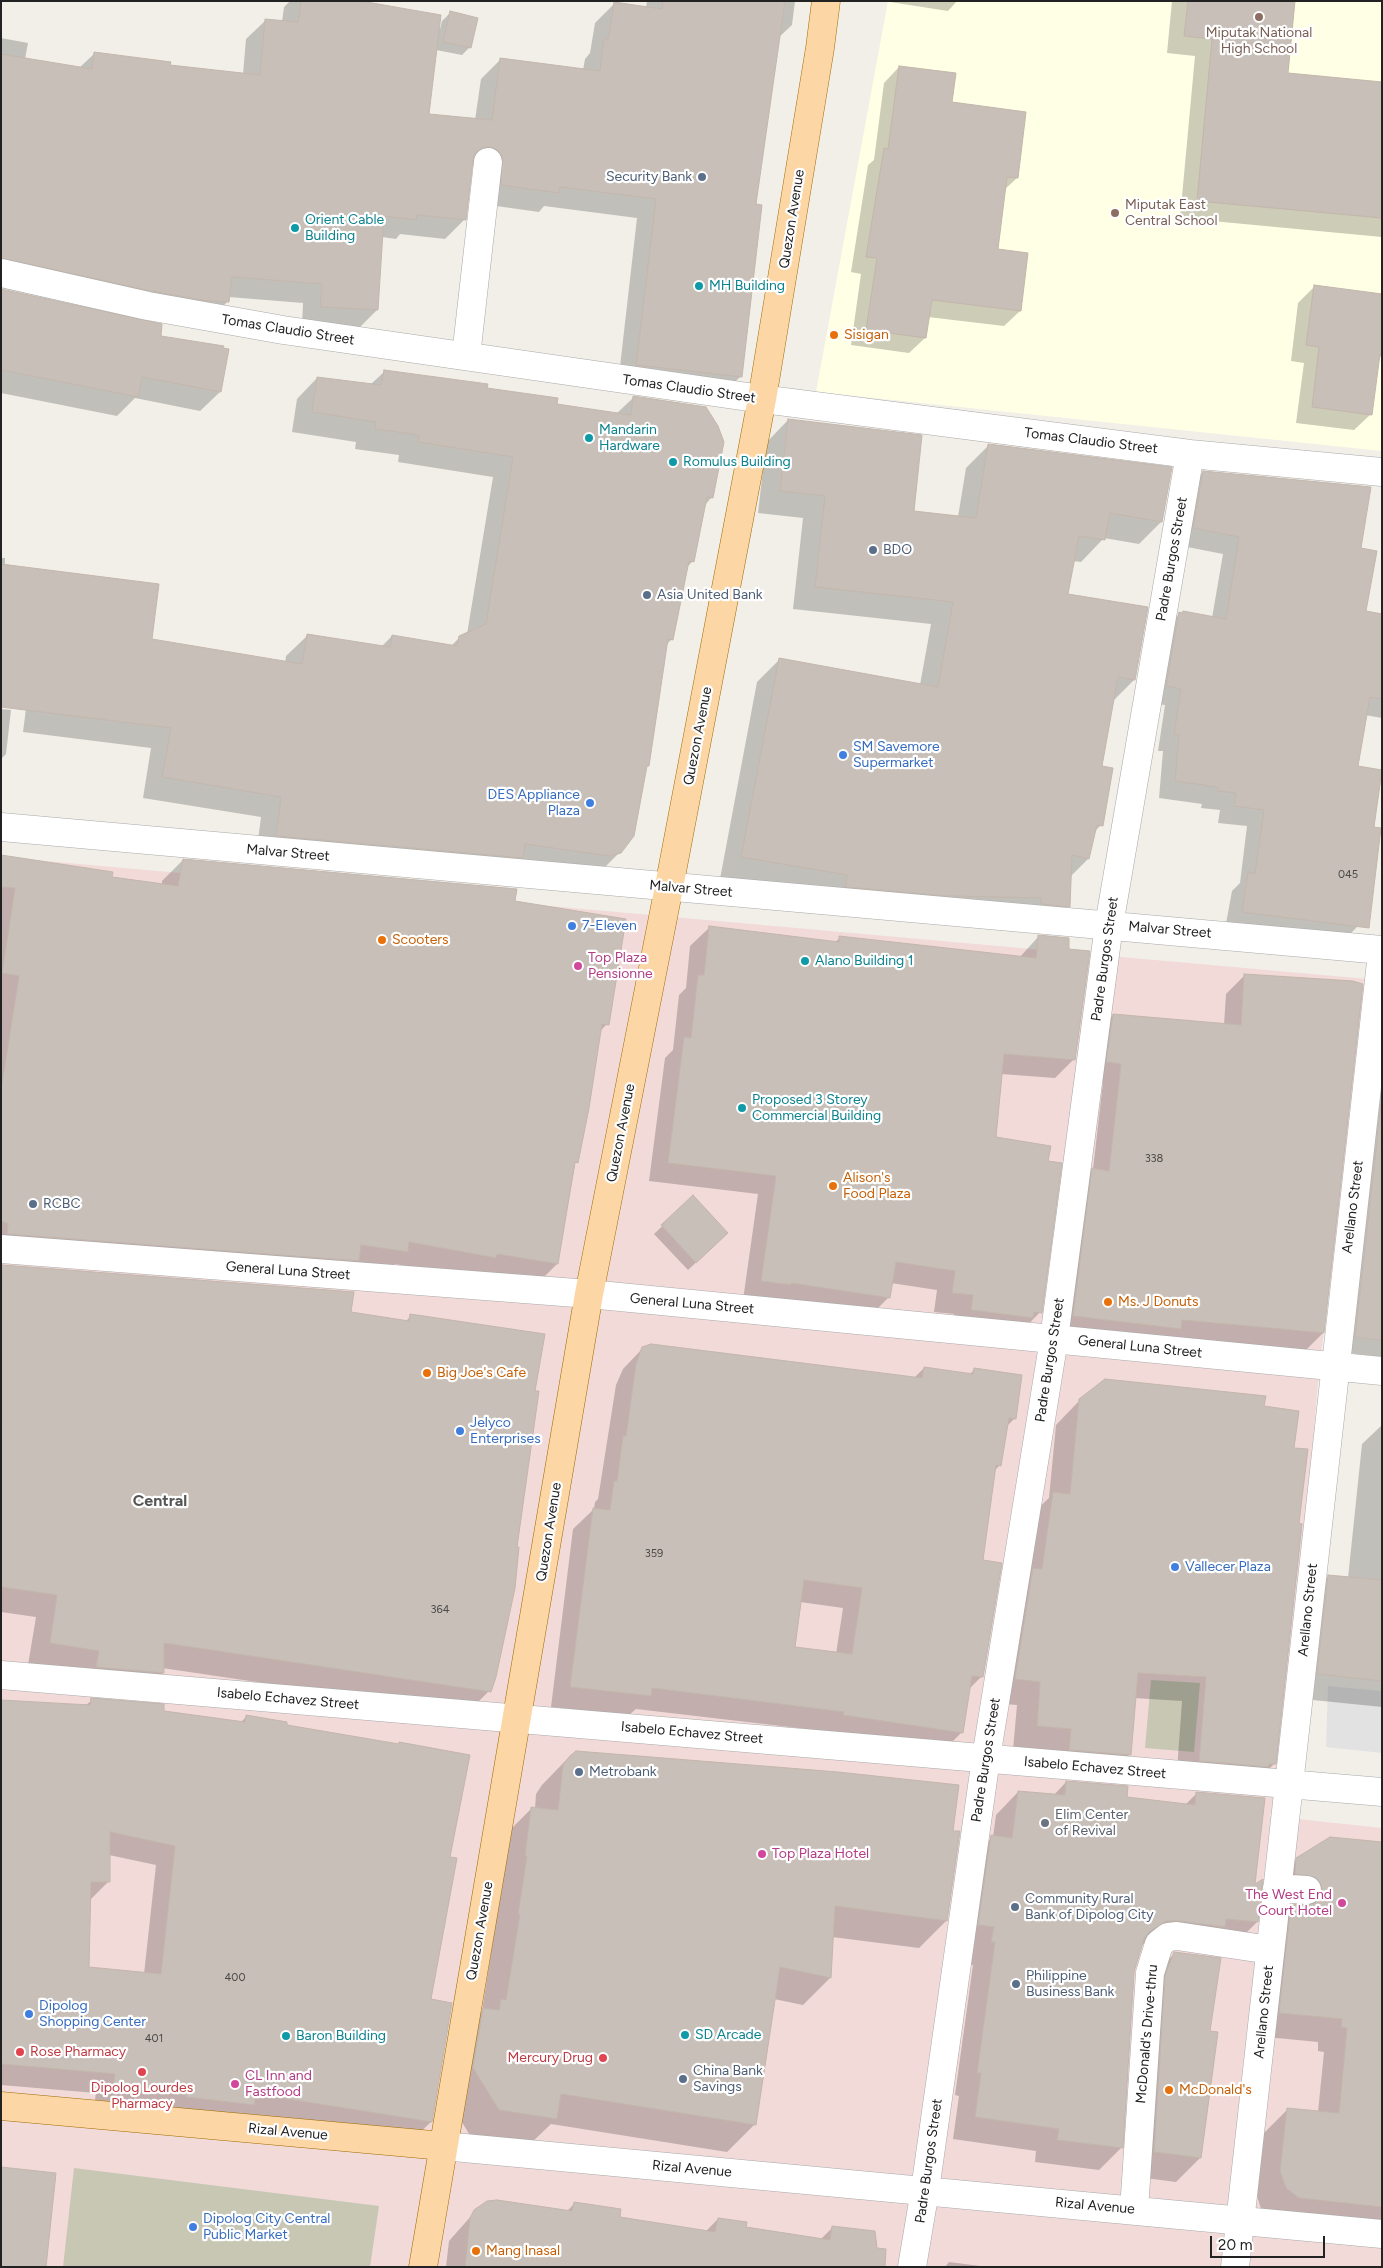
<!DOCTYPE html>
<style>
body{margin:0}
#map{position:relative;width:1383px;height:2268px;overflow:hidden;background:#f2efe9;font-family:Figtree,sans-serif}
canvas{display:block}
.frame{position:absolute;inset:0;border:2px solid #222;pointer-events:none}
.scale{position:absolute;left:1210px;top:2236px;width:115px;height:22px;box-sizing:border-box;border:2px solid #222;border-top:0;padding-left:6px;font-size:15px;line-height:18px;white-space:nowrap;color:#222;-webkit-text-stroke:4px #fff;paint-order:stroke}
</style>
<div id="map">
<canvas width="1383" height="2268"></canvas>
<div class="frame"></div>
<div class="scale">20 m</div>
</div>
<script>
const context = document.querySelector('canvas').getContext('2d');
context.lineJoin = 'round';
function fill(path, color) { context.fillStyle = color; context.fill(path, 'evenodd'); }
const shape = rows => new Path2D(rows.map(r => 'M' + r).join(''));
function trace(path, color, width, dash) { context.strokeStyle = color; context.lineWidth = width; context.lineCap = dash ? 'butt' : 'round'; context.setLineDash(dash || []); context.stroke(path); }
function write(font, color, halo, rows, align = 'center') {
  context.font = font + ' Figtree,sans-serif'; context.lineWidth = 4.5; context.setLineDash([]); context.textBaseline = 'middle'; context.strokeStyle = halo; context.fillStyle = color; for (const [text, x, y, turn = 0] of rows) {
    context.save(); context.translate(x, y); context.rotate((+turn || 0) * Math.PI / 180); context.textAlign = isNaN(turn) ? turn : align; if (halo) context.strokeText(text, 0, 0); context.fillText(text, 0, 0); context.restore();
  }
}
fill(shape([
 [1,857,1368,979,1319,1371,1286,1765,1270,1816,1382,1828,1382,2267,1,2267]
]), '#f2dad9');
fill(shape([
 [888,1,1382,1,1382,451,816,392]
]), '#ffffe5');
fill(shape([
 [1151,1680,1200,1683,1194,1752,1145,1748],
 [74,2168,379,2206,370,2267,63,2267]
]), '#c7c7b4');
fill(shape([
 [1328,1686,1382,1691,1382,1753,1326,1747]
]), '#e2e2e2');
fill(shape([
 [290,1,354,1,440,29,442,21,450,13,470,47,462,55,436,50,428,115,475,120,481,79,500,60,583,70,585,59,590,53,595,23,615,3,646,8,647,1,795,1,792,25,778,38,755,205,741,376,721,396,618,384,637,218,544,206,539,212,482,204,477,168,471,166,464,220,445,239,400,234,396,239,382,237,377,310,358,329,302,326,303,303,229,297,228,301,209,321,1,280,1,38,28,43,25,59,79,68,95,53,169,66,243,74,246,39,266,20,282,22,284,7],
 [884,1,957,1,948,11],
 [1172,1,1294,1,1287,74,1382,83,1382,237,1180,218,1195,56,1167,53],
 [899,67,951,103,1017,178,1004,190,997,250,1020,311,1004,326,928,317,925,338,909,353,851,345,861,274,851,272,868,165,874,160,884,83],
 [1314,287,1382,296,1382,355,1378,360,1371,414,1354,430,1296,423,1304,363,1291,361,1298,303],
 [1,290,160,337,220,392,200,411,135,398,117,416,1,393],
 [384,372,486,389,555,405,616,414,633,398,712,497,704,506,693,561,686,568,672,639,665,646,648,766,645,768,620,852,599,873,256,856,261,817,143,798,151,748,23,732,34,645,1,642,1,558,5,558,5,566,150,641,285,663,286,656,307,636,381,647,392,636,451,646,460,637,467,634,493,477,398,462,399,455,355,449,356,442,292,432,297,399,317,378,370,385],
 [788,420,913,512,958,517,966,468,989,445,1161,522,1139,544,1104,538,1081,562,1073,561,1066,595,1134,680,1112,702,1101,767,1101,825,1094,832,1088,859,1070,877,1069,906,1047,928,720,879,757,682,779,660,920,685,931,624,793,609,803,518,758,513,766,443],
 [1203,472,1360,549,1365,612,1382,615,1382,718,1365,715,1356,767,1358,926,1341,943,1225,929,1232,891,1240,883,1247,826,1218,823,1220,810,1201,808,1202,804,1159,798,1163,751,1158,751,1165,705,1150,703,1162,631,1179,614,1212,618,1223,554,1177,545,1186,489],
 [1,709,11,710,6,754,1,759],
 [1,856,111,878,162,885,162,881,183,860,513,902,607,1024,599,1032,557,1264,537,1284,474,1278,395,1264,386,1272,1,1248],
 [710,927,835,942,840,938,1019,958,1039,936,1074,1059,1055,1078,1001,1074,995,1138,1047,1162,1040,1312,1021,1332,952,1328,954,1314,934,1312,937,1290,891,1283,889,1297,870,1316,743,1300,758,1194,649,1181,665,1058,673,1050,679,995,686,988,690,946],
 [1245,975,1323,1333,1304,1352,1055,1335,1074,1188,1093,1169,1103,1082,1088,1081,1095,1034,1113,1015,1224,1025,1226,994],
 [1382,1027,1382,1357,1340,1352],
 [693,1197,719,1241,688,1270,654,1234],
 [1,1278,100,1282,405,1322,411,1316,489,1691,467,1713,162,1668,163,1673,141,1695,28,1665,36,1617,1,1612],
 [643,1348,914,1378,924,1368,970,1374,975,1369,1015,1418,1006,1427,1000,1465,994,1471,981,1561,982,1676,968,1690,962,1732,942,1752,824,1731,636,1709,629,1715,551,1707,573,1529,594,1509,595,1502,598,1499,616,1385,623,1369],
 [800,1602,843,1608,836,1654,794,1648],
 [1080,1400,1263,1407,1293,1449,1274,1764,1250,1788,1176,1784,1182,1701,1134,1698,1130,1754,1106,1778,1013,1750,1017,1705,991,1703,1029,1517,1049,1498,1056,1425],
 [1382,1425,1382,1707,1293,1698,1304,1600,1329,1576,1348,1578,1362,1444],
 [92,1700,240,1723,246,1717,285,1726,397,1745,400,1743,448,1858,430,2000,431,2122,411,2141,94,2107,96,2093,1,2085,1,1701,85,1706],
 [109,1855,156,1865,144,1974,88,1968,89,1901,108,1882],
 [570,1756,952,1832,946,1921,919,1948,832,1937,830,1978,803,2005,774,1999,755,2124,727,2152,551,2124,528,2146,471,2137,446,2096,456,2036,482,2011,493,1941,491,1941,504,1836,532,1808,535,1809,536,1794,542,1785],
 [1066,1782,1126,1798,1185,1805,1197,1793,1253,1886,1257,1922,1234,1945,1142,1944,1133,1972,1121,2148,1099,2170,1035,2162,1036,2151,953,2139,959,2096,955,2095,973,1965,969,1964,968,1860,993,1837,996,1815,1018,1792,1054,1795],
 [1382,1843,1382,2229,1262,2212,1257,2196,1264,2133,1288,2109,1318,2112,1324,2052,1318,2051,1318,2042,1256,2036,1268,1930,1292,1906,1296,1906,1273,1883,1297,1859],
 [1175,1953,1208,2032,1217,2033,1200,2158,1176,2182,1130,2176,1150,1978],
 [574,2204,618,2218,706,2231,718,2219,745,2228,820,2240,833,2227,874,2232,877,2244,873,2267,446,2267,449,2241,480,2206,567,2211],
 [949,2262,988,2267,945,2267]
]), '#0003');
const building = shape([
 [301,1,361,1,441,15,429,114,492,120,500,58,600,71,604,38,608,39,614,2,662,9,663,1,785,1,756,204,762,205,742,377,636,365,656,199,560,187,559,193,501,185,502,156,498,150,490,147,481,148,475,153,473,160,466,220,417,215,416,220,384,216,378,310,320,307,322,284,232,277,229,302,208,301,151,291,1,258,1,54,92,69,94,52,171,62,170,65,260,75,265,19,298,22,301,1],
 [1188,1,1295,1,1288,73,1382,82,1382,218,1197,201,1212,39,1184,36,1188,1],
 [450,11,478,18,471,48,443,42,450,11],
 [899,66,956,73,952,102,1026,112,1018,178,1007,177,998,249,1028,253,1021,311,932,300,926,338,866,330,877,258,866,257,884,148,888,149,899,66],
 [1314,285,1382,294,1382,355,1380,354,1372,415,1312,407,1319,347,1306,345,1314,285],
 [1,289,162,324,161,336,224,346,223,348,229,349,221,392,142,377,138,397,1,370,1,289],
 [384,370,488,384,487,388,558,398,557,404,631,415,633,396,706,407,718,426,724,442,713,498,707,497,694,562,689,561,673,640,668,639,649,766,647,766,634,836,621,853,609,856,525,844,523,858,276,836,281,797,162,777,171,728,1,707,1,564,159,584,152,639,302,664,307,634,390,647,392,635,457,646,459,636,486,624,513,457,418,442,419,435,375,429,376,422,312,412,317,377,381,385,384,370],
 [788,419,922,435,914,511,976,518,988,444,1172,467,1162,522,1110,513,1105,540,1079,536,1068,594,1148,607,1135,680,1118,677,1102,766,1113,768,1103,826,1097,825,1089,859,1072,855,1070,907,1041,904,1041,898,948,896,845,887,847,875,741,857,779,658,938,687,953,602,815,587,825,496,780,491,788,419],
 [1203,471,1371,487,1361,548,1377,551,1366,611,1382,614,1382,699,1370,697,1358,766,1382,770,1374,827,1381,828,1369,928,1242,912,1248,872,1255,874,1264,810,1234,806,1236,793,1218,791,1218,787,1175,781,1179,735,1174,734,1181,689,1166,686,1179,612,1182,613,1183,611,1226,619,1239,537,1193,528,1203,471],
 [1,855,113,872,112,877,178,886,183,859,517,889,515,901,626,919,609,1025,602,1024,589,1108,578,1163,575,1162,558,1264,497,1254,496,1258,409,1242,408,1252,361,1245,359,1261,7,1234,8,1224,1,1221,1,1090,19,976,2,973,15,888,1,887,1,855],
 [709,926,839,942,839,936,1036,958,1038,935,1069,938,1069,949,1090,951,1075,1060,1004,1054,996,1137,1051,1146,1048,1161,1062,1163,1042,1313,1034,1312,1033,1318,971,1310,973,1295,952,1293,955,1271,896,1262,890,1298,791,1283,791,1285,761,1281,776,1176,668,1163,684,1037,691,1038,698,975,704,975,709,926],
 [1244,974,1353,981,1363,984,1324,1333,1182,1320,1181,1329,1073,1316,1092,1168,1109,1171,1121,1064,1106,1062,1113,1014,1241,1025,1244,974],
 [1382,1096,1382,1340,1355,1337,1382,1096],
 [693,1195,728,1233,696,1263,661,1225,693,1195],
 [2,1265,354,1292,351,1312,409,1321,410,1314,545,1334,535,1391,539,1391,517,1547,519,1547,515,1588,496,1677,491,1692,164,1643,164,1673,96,1667,99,1651,50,1643,57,1595,1,1587,2,1265],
 [651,1344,922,1378,924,1367,973,1374,974,1368,1022,1375,1016,1419,1009,1418,1001,1466,996,1465,983,1560,1002,1563,983,1677,972,1676,963,1733,843,1715,844,1712,652,1688,651,1696,570,1687,593,1508,610,1510,614,1481,617,1481,623,1436,626,1436,636,1364,642,1347,651,1344],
 [804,1580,862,1588,852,1654,795,1647,804,1580],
 [1105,1379,1266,1396,1264,1406,1299,1411,1294,1448,1308,1449,1299,1523,1302,1524,1276,1764,1269,1764,1268,1767,1199,1761,1206,1677,1138,1673,1131,1755,1069,1750,1071,1729,1037,1726,1040,1682,1015,1679,1033,1568,1042,1569,1053,1492,1070,1494,1079,1399,1105,1379],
 [1328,1575,1382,1580,1382,1681,1317,1674,1328,1575],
 [91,1698,164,1704,164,1711,245,1722,246,1715,287,1722,287,1725,399,1744,399,1742,470,1755,450,1857,457,1858,431,1999,452,2003,432,2122,256,2094,254,2105,186,2097,186,2095,113,2087,115,2074,1,2064,1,1700,90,1705,91,1698],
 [110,1832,175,1846,161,1974,89,1967,91,1882,110,1882,110,1832],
 [576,1751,838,1772,959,1785,953,1831,960,1831,947,1921,835,1906,831,1978,780,1967,756,2125,561,2094,557,2119,499,2110,473,2068,483,2008,499,2010,501,1999,506,2000,520,1914,518,1914,527,1856,525,1856,531,1807,558,1810,563,1765,570,1756,576,1751],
 [1066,1781,1128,1786,1127,1797,1195,1805,1196,1792,1265,1798,1255,1884,1263,1879,1258,1922,1226,1919,1225,1927,1179,1921,1166,1921,1149,1932,1144,1939,1134,1972,1123,2148,1057,2140,1059,2129,975,2117,981,2073,977,2073,995,1942,991,1942,994,1927,978,1925,991,1835,1012,1838,1018,1791,1065,1795,1066,1781],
 [1330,1837,1382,1842,1382,2207,1299,2198,1286,2188,1280,2171,1287,2108,1339,2113,1347,2028,1341,2027,1342,2019,1279,2013,1291,1905,1313,1904,1320,1899,1322,1892,1321,1884,1315,1877,1295,1874,1296,1858,1330,1837],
 [1174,1952,1221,1958,1210,2031,1218,2032,1201,2158,1154,2152,1165,1976,1174,1952],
 [1,2167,56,2173,46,2267,1,2267,1,2167],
 [497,2200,572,2211,574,2202,621,2209,620,2217,715,2232,718,2218,747,2222,746,2227,830,2240,832,2226,875,2231,877,2248,886,2249,885,2267,465,2267,470,2218,474,2210,487,2201,497,2200]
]);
fill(building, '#c7bfb8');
trace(building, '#c4b6ab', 1);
const minor = shape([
 [1,273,148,306,283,330,762,399,1190,454,1382,472],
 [466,356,488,162],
 [1,827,1382,950],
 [1,1249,589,1294,1382,1371],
 [1,1675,1382,1792],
 [1277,1888,1307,1890],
 [443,2146,1382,2234],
 [1134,2210,1150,1973,1159,1944,1168,1937,1177,1936,1270,1950],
 [912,2267,925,2190,986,1758,1054,1339,1109,925,1190,454],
 [1235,2267,1382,953]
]);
const major = shape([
 [1,2106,443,2146],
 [423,2267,589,1294,669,887,762,399,820,48,826,1]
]);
trace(minor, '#a9a9a9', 29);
trace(major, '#a06b00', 29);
trace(minor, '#fff', 28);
trace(major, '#fcd6a4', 28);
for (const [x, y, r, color] of [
 [1259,17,5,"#8d6e63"],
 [702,177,5,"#5c6f8a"],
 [1115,213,5,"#8d6e63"],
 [295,228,5,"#0f9aa8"],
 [699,286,5,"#0f9aa8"],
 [834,335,5,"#e8710a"],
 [589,438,5,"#0f9aa8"],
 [673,462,5,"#0f9aa8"],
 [873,550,5,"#5c6f8a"],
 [647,595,5,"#5c6f8a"],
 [843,755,5,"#3f7fe0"],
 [590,803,5,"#3f7fe0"],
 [572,926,5,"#3f7fe0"],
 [382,940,5,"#e8710a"],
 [805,961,5,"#0f9aa8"],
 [578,966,5,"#d1479c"],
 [742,1108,5,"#0f9aa8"],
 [833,1186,5,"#e8710a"],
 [33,1204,5,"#5c6f8a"],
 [1108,1302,5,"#e8710a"],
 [427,1373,5,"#e8710a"],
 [460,1431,5,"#3f7fe0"],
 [1175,1567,5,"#3f7fe0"],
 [579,1772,5,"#5c6f8a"],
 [1045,1823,5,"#6b7280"],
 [762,1854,5,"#d1479c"],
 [1342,1903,5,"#d1479c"],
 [1015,1907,5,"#5c6f8a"],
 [1016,1984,5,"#5c6f8a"],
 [29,2014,5,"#3f7fe0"],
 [685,2035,5,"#0f9aa8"],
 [286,2036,5,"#0f9aa8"],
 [20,2052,5,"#e0444e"],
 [603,2058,5,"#e0444e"],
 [142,2072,5,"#e0444e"],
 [683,2079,5,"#5c6f8a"],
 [235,2084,5,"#d1479c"],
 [1169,2090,5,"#e8710a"],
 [193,2227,5,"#3f7fe0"],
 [476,2251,5,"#e8710a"]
]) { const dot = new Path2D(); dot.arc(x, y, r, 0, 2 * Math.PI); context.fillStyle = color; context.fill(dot); trace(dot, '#fff', 2); }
write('11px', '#4b4948', null, [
 ["045",1348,875],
 ["338",1154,1159],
 ["359",654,1554],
 ["364",440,1610],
 ["400",235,1978],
 ["401",154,2039]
]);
write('14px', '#785e54', '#fff', [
 ["Miputak National",1259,33],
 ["High School",1259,49],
 ["Miputak East",1125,205,"left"],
 ["Central School",1125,221,"left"]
]);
write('14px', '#4e5e75', '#fff', [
 ["Security Bank",692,177,"right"],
 ["BDO",883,550],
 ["Asia United Bank",657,595],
 ["RCBC",43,1204],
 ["Metrobank",589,1772],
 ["Community Rural",1025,1899],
 ["Bank of Dipolog City",1025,1915],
 ["Philippine",1026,1976],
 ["Business Bank",1026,1992],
 ["China Bank",693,2071],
 ["Savings",693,2087]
], 'left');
write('14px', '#222', '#fff', [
 ["Quezon Avenue",792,219,-81],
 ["Tomas Claudio Street",288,330,9],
 ["Tomas Claudio Street",689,389,8],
 ["Tomas Claudio Street",1091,441,7],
 ["Padre Burgos Street",1172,559,-80],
 ["Quezon Avenue",698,736,-79],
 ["Malvar Street",288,853,5],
 ["Malvar Street",691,889,5],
 ["Malvar Street",1170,930,5],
 ["Padre Burgos Street",1105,959,-82],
 ["Quezon Avenue",621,1133,-79],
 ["Arellano Street",1353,1207,-83],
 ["General Luna Street",288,1271,4],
 ["General Luna Street",692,1304,5],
 ["General Luna Street",1140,1347,6],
 ["Padre Burgos Street",1050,1360,-81],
 ["Quezon Avenue",549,1532,-81],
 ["Arellano Street",1308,1610,-84],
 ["Isabelo Echavez Street",288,1699,5],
 ["Isabelo Echavez Street",692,1733,5],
 ["Padre Burgos Street",986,1760,-81],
 ["Isabelo Echavez Street",1095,1768,5],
 ["Quezon Avenue",480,1931,-80],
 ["Arellano Street",1264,2012,-84],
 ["McDonald's Drive-thru",1147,2034,-85],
 ["Rizal Avenue",288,2132,5],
 ["Padre Burgos Street",929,2161,-82],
 ["Rizal Avenue",692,2169,5],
 ["Rizal Avenue",1095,2206,5]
]);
write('14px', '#0d838f', '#fff', [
 ["Orient Cable",305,220],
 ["Building",305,236],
 ["MH Building",709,286],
 ["Mandarin",599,430],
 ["Hardware",599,446],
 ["Romulus Building",683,462],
 ["Alano Building 1",815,961],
 ["Proposed 3 Storey",752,1100],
 ["Commercial Building",752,1116],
 ["SD Arcade",695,2035],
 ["Baron Building",296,2036]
], 'left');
write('14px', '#c56008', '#fff', [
 ["Sisigan",844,335],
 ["Scooters",392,940],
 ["Alison's",843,1178],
 ["Food Plaza",843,1194],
 ["Ms. J Donuts",1118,1302],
 ["Big Joe's Cafe",437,1373],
 ["McDonald's",1179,2090],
 ["Mang Inasal",486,2251]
], 'left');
write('14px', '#366cbe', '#fff', [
 ["SM Savemore",853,747],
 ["Supermarket",853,763],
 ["DES Appliance",580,795,"right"],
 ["Plaza",580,811,"right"],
 ["7-Eleven",582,926],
 ["Jelyco",470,1423],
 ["Enterprises",470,1439],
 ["Vallecer Plaza",1185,1567],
 ["Dipolog",39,2006],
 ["Shopping Center",39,2022],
 ["Dipolog City Central",203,2219],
 ["Public Market",203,2235]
], 'left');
write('14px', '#b23c85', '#fff', [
 ["Top Plaza",588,958],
 ["Pensionne",588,974],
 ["Top Plaza Hotel",772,1854],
 ["The West End",1332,1895,"right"],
 ["Court Hotel",1332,1911,"right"],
 ["CL Inn and",245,2076],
 ["Fastfood",245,2092]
], 'left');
write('14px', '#5b616d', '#fff', [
 ["Elim Center",1055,1815],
 ["of Revival",1055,1831]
], 'left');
write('14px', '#be3a42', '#fff', [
 ["Rose Pharmacy",30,2052],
 ["Mercury Drug",593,2058,"right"],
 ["Dipolog Lourdes",142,2088,"center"],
 ["Pharmacy",142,2104,"center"]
], 'left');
write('bold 16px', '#555', '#fff', [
 ["Central",160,1501]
]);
</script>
